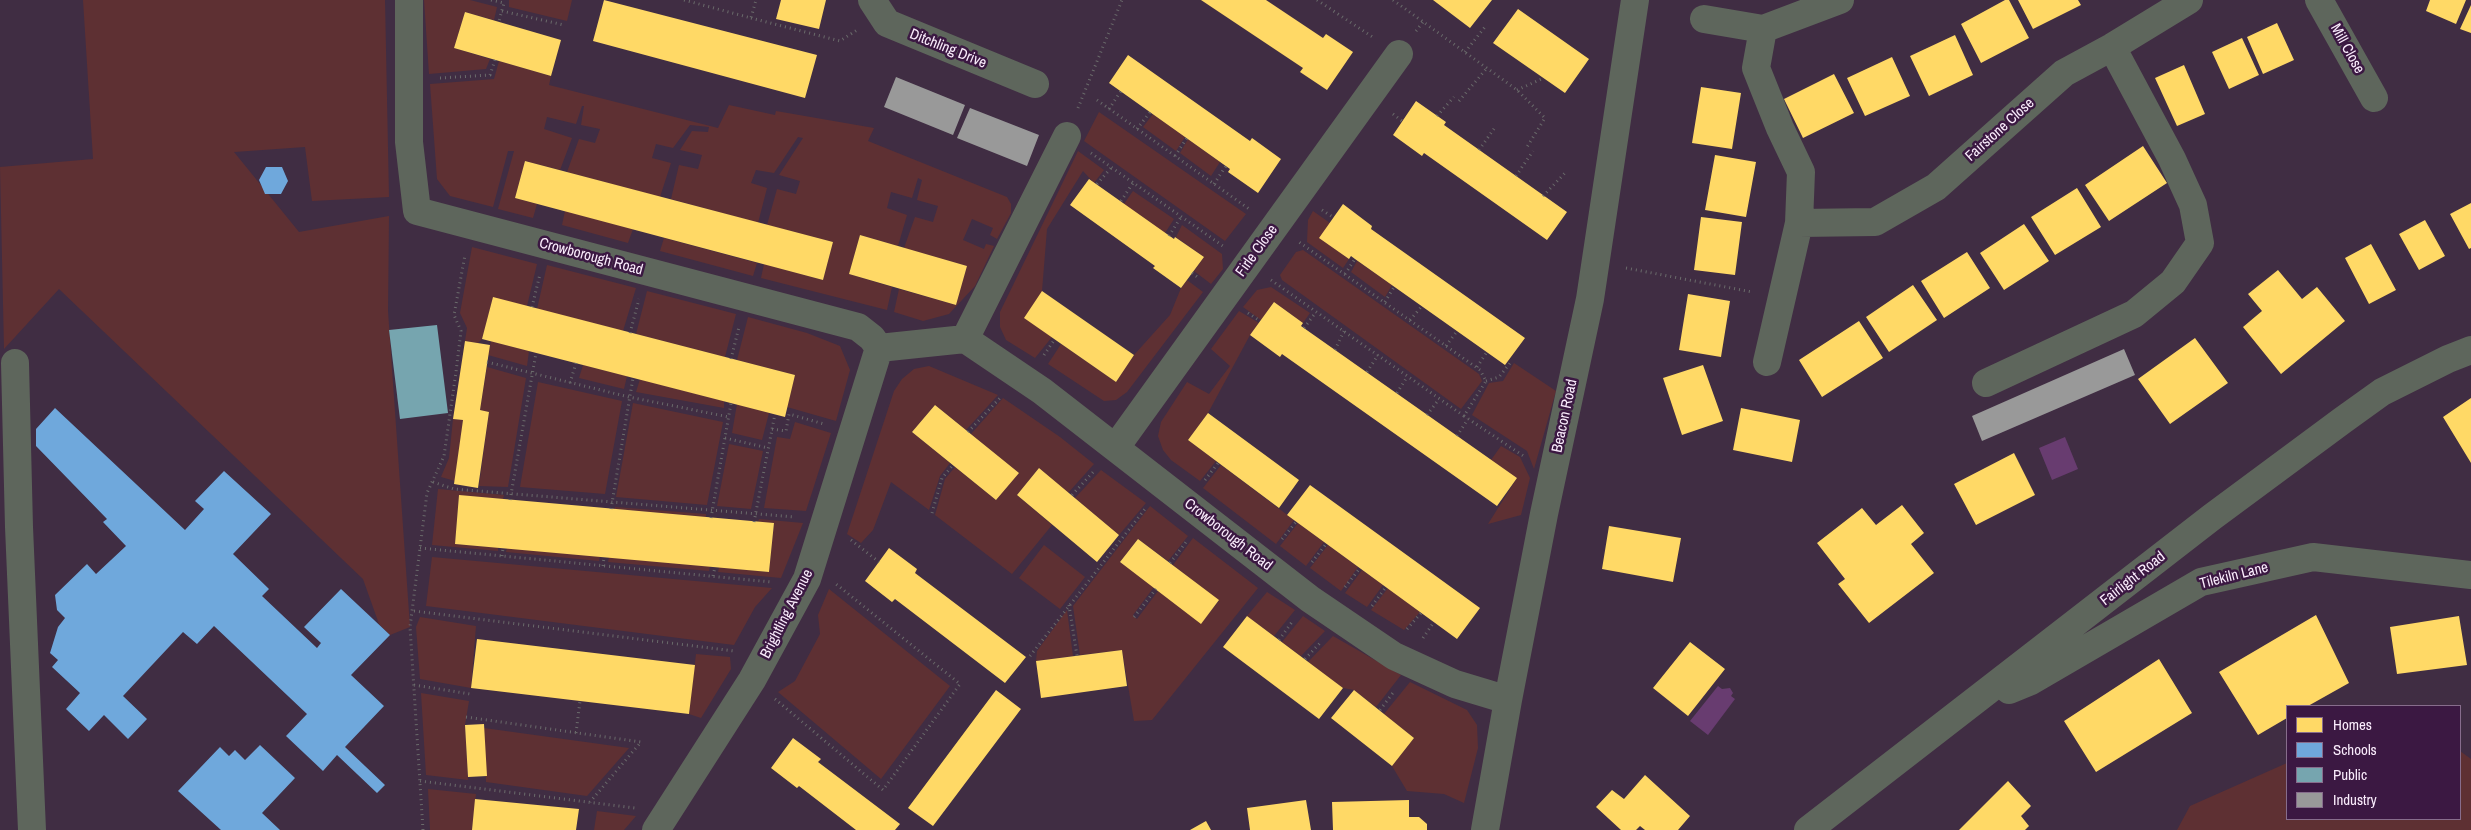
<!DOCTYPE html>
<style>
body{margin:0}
#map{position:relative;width:2471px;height:830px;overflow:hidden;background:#402d43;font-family:"Archivo Narrow",sans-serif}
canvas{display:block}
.legend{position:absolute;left:2286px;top:705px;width:175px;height:115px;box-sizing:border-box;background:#3b1842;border:1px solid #876d8c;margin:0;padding:6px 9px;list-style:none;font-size:15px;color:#faecfc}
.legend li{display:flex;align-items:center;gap:10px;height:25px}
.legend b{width:25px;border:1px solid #876d8c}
</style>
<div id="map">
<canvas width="2471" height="830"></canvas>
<ul class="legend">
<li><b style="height:14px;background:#ffd966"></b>Homes</li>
<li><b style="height:14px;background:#6fa8dc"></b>Schools</li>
<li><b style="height:14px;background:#76a5af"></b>Public</li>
<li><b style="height:14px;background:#999"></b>Industry</li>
</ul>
</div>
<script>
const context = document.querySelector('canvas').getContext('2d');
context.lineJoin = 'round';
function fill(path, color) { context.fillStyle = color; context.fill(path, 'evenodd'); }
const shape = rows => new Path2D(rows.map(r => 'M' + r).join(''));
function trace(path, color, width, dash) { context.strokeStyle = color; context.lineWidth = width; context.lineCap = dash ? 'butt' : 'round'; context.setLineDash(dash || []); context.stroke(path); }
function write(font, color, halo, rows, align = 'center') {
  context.font = font + ' "Archivo Narrow",sans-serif'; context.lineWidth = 5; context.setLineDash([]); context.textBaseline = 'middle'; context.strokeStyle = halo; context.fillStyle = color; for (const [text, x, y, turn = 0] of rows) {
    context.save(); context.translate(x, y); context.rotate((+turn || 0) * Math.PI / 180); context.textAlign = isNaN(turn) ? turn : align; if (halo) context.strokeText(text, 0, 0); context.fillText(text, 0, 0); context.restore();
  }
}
fill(shape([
 [83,0,385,0,389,197,312,201,305,147,234,152,299,232,389,216,388,311,410,627,390,635,379,624,363,579,59,289,4,349,0,167,93,159],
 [424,0,470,0,497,7,494,20,465,12,454,48,490,59,486,69,429,74],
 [509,0,572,0,567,21,509,7],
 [499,61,551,76,549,85,718,128,729,105,775,115,776,111,874,128,868,141,1007,197,1011,204,1011,213,997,239,990,235,993,228,972,219,963,240,984,249,986,244,994,246,975,286,949,314,923,321,894,312,899,289,956,305,967,266,904,248,915,217,933,222,938,206,917,200,922,180,918,178,912,198,891,192,887,208,907,215,898,246,860,235,849,274,892,287,887,310,761,278,764,264,823,280,833,242,767,225,777,189,796,194,800,181,779,175,803,138,798,137,774,173,756,170,751,183,767,188,758,223,671,199,679,165,698,169,702,155,680,150,692,131,708,132,709,127,690,125,673,148,656,144,652,158,671,163,660,197,567,172,579,139,595,143,600,129,581,125,584,106,582,106,576,124,547,117,544,129,572,138,560,170,525,161,515,198,537,204,533,218,498,209,514,151,508,151,493,207,450,196,437,179,430,84,494,79],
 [1099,112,1246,214,1225,241,1084,141],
 [1153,114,1185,137,1176,151,1143,127],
 [1188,139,1220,162,1211,176,1180,153],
 [1078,151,1104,170,1094,183,1083,171,1047,229,1042,291,1052,337,1035,358,1006,340,1000,327,1000,312],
 [1133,191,1174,219,1165,233,1124,204],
 [565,211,633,229,628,243,562,225],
 [1313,211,1330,223,1320,238,1349,259,1343,268,1307,242,1308,220],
 [1182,225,1222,254,1223,269,1211,284,1194,271,1204,257,1176,237],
 [664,238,757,263,753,276,660,251],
 [472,247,537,264,527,306,493,298,482,339,478,343,465,341,467,328,460,313],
 [1303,250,1479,374,1482,381,1461,409,1282,280,1280,275,1296,252],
 [1357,261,1392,285,1385,297,1351,272],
 [547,265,636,288,623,331,537,309],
 [1187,280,1203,292,1127,392,1116,400,1104,401,1048,364,1061,344,1116,382,1134,355,1170,315,1181,288],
 [1271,287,1310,313,1303,323,1274,302,1261,320,1243,307,1257,290],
 [647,291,736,314,725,357,636,334],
 [1239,311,1259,323,1250,335,1208,413,1188,440,1216,461,1200,481,1171,460,1163,450,1158,436,1161,422,1187,382,1209,394,1230,366,1211,349],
 [748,317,807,333,840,346,850,370,836,421,787,407,795,375,737,360],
 [491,341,529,351,527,366,488,355],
 [1514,363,1556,391,1534,469,1527,451,1472,415,1489,383,1503,381],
 [583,365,627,376,624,389,579,378],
 [929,366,998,395,966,430,935,405,912,432,950,463,940,476,929,510,891,482,873,530,861,543,847,534,894,391,902,379,914,369],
 [487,367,526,378,508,487,479,486,489,412,480,410],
 [640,379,724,401,724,408,636,392],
 [538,382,622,401,605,494,520,487],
 [1003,398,1060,437,1094,464,1068,493,1039,468,1017,495,1052,525,1012,574,935,515,945,479,955,467,996,500,1018,473,971,434],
 [633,403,723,422,707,505,616,497],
 [737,404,769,413,762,440,732,433],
 [453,419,463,420,455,481,441,477,449,458],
 [795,422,831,433,806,511,764,508,777,437,790,439],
 [729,444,763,451,751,509,717,506],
 [1501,446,1520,457,1530,478,1521,515,1488,524,1517,478,1491,460],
 [1221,465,1294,520,1276,544,1203,488],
 [1101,470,1146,503,1119,535,1075,498],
 [438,489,504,495,503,499,459,496,455,544,498,547,498,551,432,545],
 [1150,506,1188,536,1168,561,1138,539,1120,562,1154,587,1133,615,1134,617,1137,619,1158,591,1201,623,1219,601,1173,565,1193,538,1258,588,1152,720,1134,721,1122,650,1080,655,1073,606],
 [615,507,706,514,706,517,615,509],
 [759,519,803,523,781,578,718,572,719,567,769,572,774,524,758,522],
 [1298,523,1324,542,1306,566,1280,546],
 [1044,545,1085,577,1060,609,1019,578],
 [1328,545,1358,567,1341,591,1310,568],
 [507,548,600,556,599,561,506,552],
 [432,557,772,588,755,607,734,645,426,606],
 [609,557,710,566,709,571,608,562],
 [1362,570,1383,585,1367,607,1345,593],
 [1388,588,1420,612,1404,630,1371,610],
 [829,589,950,686,881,779,778,692,795,681,820,634,818,615],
 [1267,592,1295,610,1274,636,1247,616],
 [1067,610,1073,656,1036,661,1037,651],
 [1303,616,1325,631,1301,656,1282,642],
 [420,617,476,626,471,688,420,679,416,627],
 [1333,636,1401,675,1376,707,1354,690,1343,688,1308,662],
 [696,654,730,657,731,669,701,718,689,714],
 [1410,682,1467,710,1477,725,1478,748,1464,803,1444,794,1407,791,1392,766,1414,738,1384,714],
 [421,693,469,701,465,725,468,780,426,775],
 [484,728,629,748,587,796,486,782],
 [2460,751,2471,759,2471,830,2177,830,2190,806,2287,763,2287,819,2460,819],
 [428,789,476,794,472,830,430,830],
 [597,811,636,816,624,830,594,830]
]), '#5e3033');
fill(shape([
 [2065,437,2078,469,2052,480,2039,448],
 [1718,686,1722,689,1730,688,1733,693,1731,696,1735,699,1708,735,1690,721]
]), '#683c70');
fill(shape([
 [604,0,817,55,805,98,593,41],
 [781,0,826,0,819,29,776,19],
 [1201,0,1266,0,1323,38,1326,34,1353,52,1327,90,1300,72,1303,68],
 [1433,0,1492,0,1470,28],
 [2005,0,2009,0,2029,38,1981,63,1961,24],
 [2018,0,2078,0,2081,5,2033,29],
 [2430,0,2466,0,2456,24,2426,11],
 [2471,5,2471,33,2460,29],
 [1518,9,1589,59,1565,93,1493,43],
 [465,12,561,40,551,76,454,48],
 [2277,23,2294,60,2263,74,2247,37],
 [1955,35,1973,75,1929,96,1910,56],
 [2242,38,2259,75,2229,89,2212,52],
 [1128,55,1250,141,1252,138,1281,159,1258,193,1228,172,1230,169,1109,83],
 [1892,57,1910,96,1865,116,1847,78],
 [2184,65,2205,114,2177,126,2155,78],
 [1834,74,1854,113,1803,138,1784,99],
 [1701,87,1741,93,1732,149,1692,143],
 [1416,101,1446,122,1444,125,1567,212,1547,240,1424,153,1422,156,1393,135],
 [2143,146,2167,183,2109,221,2085,185],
 [1715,155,1756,162,1746,217,1705,210],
 [525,161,833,242,823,280,515,198],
 [1089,179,1174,239,1175,237,1204,257,1181,288,1153,268,1155,266,1070,205],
 [2077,188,2101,227,2055,255,2031,217],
 [2471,203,2471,248,2469,249,2450,214],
 [1343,204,1372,226,1371,229,1525,338,1505,365,1355,259,1351,256,1349,259,1319,238],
 [1701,217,1742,222,1735,275,1694,270],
 [2425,220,2445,256,2419,270,2399,234],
 [2024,224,2049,261,2004,290,1980,253],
 [860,235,967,266,956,305,849,274],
 [2371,244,2396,290,2369,304,2345,258],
 [1967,252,1990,288,1944,318,1921,281],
 [2278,270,2302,299,2317,287,2345,321,2281,374,2243,327,2262,311,2248,294],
 [1913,285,1937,320,1889,352,1866,317],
 [1042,291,1134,355,1116,382,1024,318],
 [1688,294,1730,301,1721,357,1679,350],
 [493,297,795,375,785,417,482,339],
 [1274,302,1303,323,1301,326,1517,478,1497,506,1282,354,1280,357,1250,335],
 [1859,321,1883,358,1822,397,1799,360],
 [2195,338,2228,383,2170,424,2138,379],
 [465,341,490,345,480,410,489,412,478,488,454,484,463,420,453,419],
 [1703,365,1723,421,1682,435,1663,378],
 [2471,398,2471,463,2443,417],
 [935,405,1019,473,996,500,912,432],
 [1741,408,1800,420,1792,462,1733,450],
 [1208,413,1299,480,1279,508,1188,440],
 [2014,453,2035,495,1976,525,1954,484],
 [1039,468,1119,535,1097,562,1017,495],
 [1310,485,1480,608,1457,639,1287,515],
 [459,495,774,523,769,572,455,544],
 [1902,505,1924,533,1911,544,1934,573,1869,623,1838,584,1845,579,1817,543,1862,508,1876,525],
 [1609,526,1681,538,1673,582,1602,569],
 [1138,539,1219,600,1201,624,1120,562],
 [889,548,917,569,915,573,1026,657,1005,683,895,599,892,602,865,581],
 [2316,615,2349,683,2308,706,2287,706,2287,718,2258,735,2219,672],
 [1247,616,1343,688,1319,719,1223,647],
 [2459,616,2467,665,2397,674,2390,627],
 [477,639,695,665,689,714,471,688],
 [1690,642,1725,669,1688,716,1653,688],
 [1122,650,1127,686,1041,698,1036,661],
 [2159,659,2192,713,2096,772,2064,721],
 [996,690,1021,709,933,826,908,808],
 [1354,690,1414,738,1392,766,1331,718],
 [484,724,487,776,468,777,465,725],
 [793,738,821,759,818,762,900,824,895,830,856,830,799,786,797,788,771,768],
 [1645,775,1690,816,1678,830,1645,830,1640,826,1636,830,1621,830,1596,807,1612,790,1624,799],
 [2008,781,2031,806,2021,816,2029,826,2025,830,1959,830],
 [475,799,579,809,576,830,472,830],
 [1306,800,1311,830,1250,830,1247,808],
 [1409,800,1409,817,1419,817,1427,824,1427,830,1333,830,1332,802],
 [1206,821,1211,830,1190,830]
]), '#ffd966');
fill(shape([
 [266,167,282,167,288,181,281,194,265,194,259,180],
 [55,408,185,530,204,509,195,501,224,471,271,514,233,554,269,589,262,596,317,648,321,643,304,627,341,589,390,635,351,675,384,706,345,747,385,785,377,793,337,755,323,771,286,736,307,714,214,626,197,644,183,632,123,696,147,719,128,739,104,715,89,731,66,709,80,693,52,667,58,660,50,653,58,627,65,618,57,610,55,595,87,564,96,574,126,546,103,522,107,519,36,446,36,429],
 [260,745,295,778,262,813,280,830,221,830,178,791,220,747,229,756,235,750,245,760]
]), '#6fa8dc');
fill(shape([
 [437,325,448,413,400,419,389,330]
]), '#76a5af');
fill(shape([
 [896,77,965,105,953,135,884,107],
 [970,108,1039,135,1027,166,957,138],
 [2124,349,2135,375,1982,441,1972,416]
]), '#999');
trace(shape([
 [491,0,504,3,499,21],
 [684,0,751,18,756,0],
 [1317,0,1374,38],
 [1393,0,1517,90,1545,118,1527,147],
 [502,11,564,25],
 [751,18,840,41,857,30],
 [1416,31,1423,22],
 [1465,52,1485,27],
 [440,78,490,75,495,60],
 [1517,90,1544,78],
 [1097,100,1249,209],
 [1459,101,1487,68],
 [1078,108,1122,0],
 [1109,109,1121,91],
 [1393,114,1402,121],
 [1437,116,1454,97],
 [1137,129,1150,112],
 [1479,150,1496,126],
 [1091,153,1223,246],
 [1175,156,1187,138],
 [1516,176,1533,151],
 [1097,184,1111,168],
 [1214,184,1226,166],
 [1543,196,1565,173],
 [1121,201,1133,183],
 [1322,210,1334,218],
 [1169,236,1181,217],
 [1626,268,1752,292],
 [1192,273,1200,279],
 [1345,274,1355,259],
 [1271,280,1464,416,1486,381,1480,370,1299,242],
 [1385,302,1394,287],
 [532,307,540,274],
 [1248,313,1260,321],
 [1410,320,1422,306],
 [1304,328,1316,312],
 [630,333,639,299],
 [1446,346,1457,331],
 [1335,350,1344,331],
 [1044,355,1055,339],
 [731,359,739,327],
 [487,362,629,397,729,417],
 [1477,367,1487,352],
 [1367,372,1378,355],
 [1486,381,1499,377,1510,363,1508,361],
 [570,383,576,363],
 [1397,393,1407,377],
 [1427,415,1439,399],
 [1464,416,1525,457],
 [772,429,786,431,789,414,824,424],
 [968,432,1000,398],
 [1457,436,1468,419],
 [725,438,768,448],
 [1205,480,1218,463],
 [433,482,454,489,795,517],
 [1072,495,1095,470],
 [510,500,536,353],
 [611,509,633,378],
 [932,513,942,478,953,465],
 [711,518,731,403],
 [754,522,775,414],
 [1282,539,1296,522],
 [851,540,879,562],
 [420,548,771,582],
 [502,556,503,548],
 [1312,562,1326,544],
 [1170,563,1186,542],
 [603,566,604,557],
 [713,576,715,567],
 [1345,587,1360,568],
 [1069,605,1077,656],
 [1372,606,1386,587],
 [414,611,734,651],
 [1134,617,1156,589],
 [1407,629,1421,613],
 [1423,638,1434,622],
 [1279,640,1292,622],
 [1030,656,1145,509],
 [1305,659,1321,642],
 [414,685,470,694],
 [775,699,883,790,960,684,836,584],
 [1380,710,1395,690],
 [466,717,641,742,590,802],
 [576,733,580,701],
 [420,781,635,808],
 [423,830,410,627,427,493,444,456,456,372,461,331,454,315,465,255]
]), '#6a6b6b', 3, [1, 4]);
trace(shape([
 [409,0,409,142,417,211,858,327,872,338,879,348],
 [872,0,887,23,1035,84],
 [2319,0,2374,98],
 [1704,19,1763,29,1840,0],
 [1763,29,1756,68,1780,128,1801,172,1799,223,1767,362],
 [1799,223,1875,222,1936,187,2064,73,2112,47,2189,0],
 [965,339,1042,391,1310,599,1394,656,1455,684,1508,700],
 [879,348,965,339,1067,136],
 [15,363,19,527,32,830],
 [1986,383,2134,314,2173,282,2200,243,2193,205,2172,159,2112,47],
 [1116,447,1399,54],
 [2009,690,2031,681,2201,582,2313,557,2471,575],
 [656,830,752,680,807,579,879,348],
 [1485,830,1508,700,1544,514,1590,299,1635,0],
 [1808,830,2212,517,2343,420,2382,392,2448,359,2471,350]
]), '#5e665c', 28);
write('15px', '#faecfc', '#3b1842', [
 ["Ditchling Drive",948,49,22],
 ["Mill Close",2347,49,61],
 ["Fairstone Close",2000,130,-42],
 ["Firle Close",1257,251,-54],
 ["Crowborough Road",591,257,15],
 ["Beacon Road",1565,416,-78],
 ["Crowborough Road",1228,535,38],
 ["Tilekiln Lane",2234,576,-14],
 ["Fairlight Road",2133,579,-38],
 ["Brightling Avenue",787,614,-63]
]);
</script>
